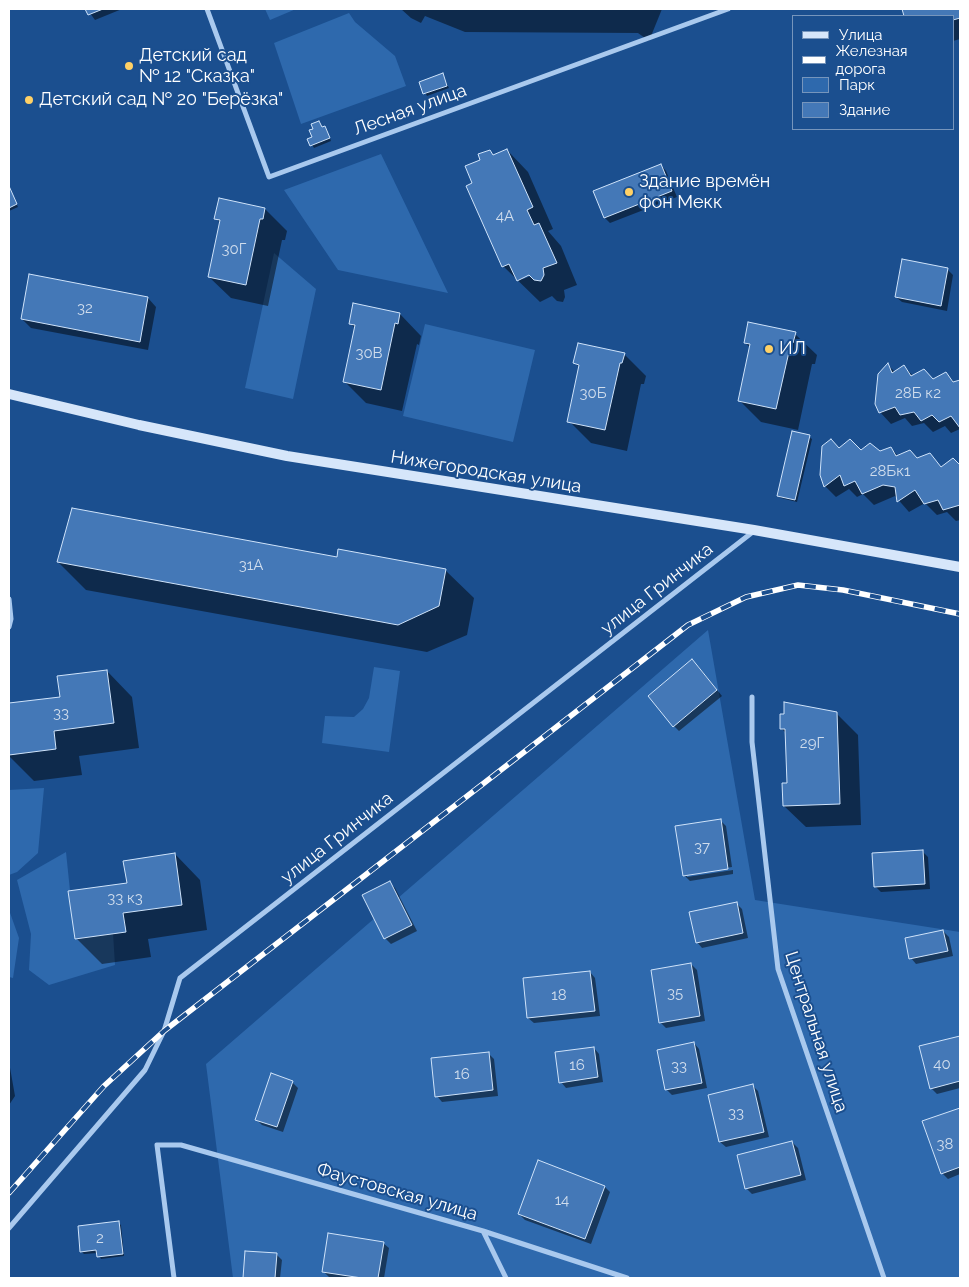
<!DOCTYPE html>
<meta charset="utf-8">
<style>
body{margin:0}
#map{position:relative;width:969px;height:1287px;overflow:hidden;background:#1b4f8f;font-family:Raleway,sans-serif}
canvas{display:block}
.frame{position:absolute;inset:0;border:10px solid #fff;pointer-events:none}
.legend{position:absolute;left:792px;top:15px;width:162px;height:115px;box-sizing:border-box;background:#1b4f8f;border:1px solid #7695bc;margin:0;padding:6px 9px;list-style:none;font-size:15px;color:#fff}
.legend li{display:flex;align-items:center;gap:10px;height:25px}
.legend b{width:25px;border:1px solid #7695bc}
</style>
<div id="map">
<canvas width="969" height="1287"></canvas>
<div class="frame"></div>
<ul class="legend">
<li><b style="height:6px;background:#d6e6fa"></b>Улица</li>
<li><b style="height:6px;background:#fff"></b>Железная дорога</li>
<li><b style="height:14px;background:#2e69ad"></b>Парк</li>
<li><b style="height:14px;background:#4478b7"></b>Здание</li>
</ul>
</div>
<script>
const context = document.querySelector('canvas').getContext('2d');
context.lineJoin = 'round';
function fill(path, color) { context.fillStyle = color; context.fill(path, 'evenodd'); }
const shape = rows => new Path2D(rows.map(r => 'M' + r).join(''));
function trace(path, color, width, dash) { context.strokeStyle = color; context.lineWidth = width; context.lineCap = dash ? 'butt' : 'round'; context.setLineDash(dash || []); context.stroke(path); }
function write(font, color, halo, rows, align = 'center') {
  context.font = font + ' Raleway,sans-serif'; context.lineWidth = 4; context.setLineDash([]); context.textBaseline = 'middle'; context.strokeStyle = halo; context.fillStyle = color; for (const [text, x, y, turn = 0] of rows) {
    context.save(); context.translate(x, y); context.rotate((+turn || 0) * Math.PI / 180); context.textAlign = isNaN(turn) ? turn : align; if (halo) context.strokeText(text, 0, 0); context.fillText(text, 0, 0); context.restore();
  }
}
fill(shape([
 [265,9,296,9,270,20],
 [349,13,355,22,395,56,406,86,301,124,274,43],
 [381,154,448,293,338,270,284,190],
 [274,253,316,289,293,399,245,388],
 [425,324,535,350,513,442,403,416],
 [708,630,755,900,960,932,960,1278,233,1278,206,1064],
 [374,667,400,671,389,752,322,743,325,716,354,717,363,709,369,698],
 [44,788,38,853,17,872,9,875,9,790],
 [66,852,75,939,113,933,115,965,49,985,29,970,31,934,17,880],
 [9,910,19,938,13,978,9,977]
]), '#2e69ad');
fill(shape([
 [87,9,122,9,95,20],
 [401,9,662,9,649,41,638,33,465,32,425,16,421,23,411,18],
 [903,9,960,9,960,39,953,41,953,16,905,16],
 [442,75,449,88,427,96,420,83],
 [319,122,323,128,327,130,331,141,314,148,309,140,313,138],
 [507,150,528,172,553,229,548,231,561,246,577,285,564,290,565,297,563,302,557,301,552,296,540,302,503,266,474,184,481,161,489,151,494,156],
 [535,271,536,274,523,279,521,277],
 [661,165,666,171,677,197,610,223,605,218],
 [9,188,18,207,9,211],
 [220,200,265,209,287,231,285,240,282,240,268,306,231,298,209,277,221,224,216,218],
 [947,269,953,275,947,311,902,302,896,297],
 [30,276,148,298,156,307,148,350,31,328,22,319],
 [400,314,421,336,419,345,417,344,402,411,366,403,344,381,356,329,350,323],
 [795,334,817,355,815,364,812,364,798,430,761,422,740,401,751,348,745,343],
 [624,354,646,376,644,384,641,384,627,451,591,443,569,421,580,368,575,363],
 [888,365,895,372,904,366,913,376,933,380,946,373,955,383,960,381,960,429,951,433,945,426,933,432,924,423,912,426,905,418,891,424,880,412],
 [809,437,812,439,797,502,781,498,778,496],
 [891,448,898,456,918,459,929,455,942,468,953,459,960,466,960,520,956,521,947,512,937,515,925,503,909,512,895,496,874,505,863,494,857,497,849,489,836,497,825,486,822,474,840,449,880,453],
 [338,558,445,570,474,598,467,635,427,652,86,590,58,562],
 [698,666,722,696,679,731,674,726],
 [107,671,132,697,139,748,79,756,82,775,34,781,9,756,9,705,61,698],
 [836,713,858,735,861,825,806,827,784,806,788,785,786,733,781,728],
 [720,820,726,826,732,867,687,874,687,877,733,870,733,874,690,881,684,875],
 [923,852,928,857,930,889,881,892,875,886],
 [175,854,200,880,207,930,148,939,151,957,102,964,76,938,128,884],
 [390,883,395,888,417,931,391,944,385,938],
 [737,904,742,909,748,938,702,948,697,942],
 [943,931,949,937,953,956,916,964,911,958],
 [691,964,697,970,705,1021,666,1028,660,1022],
 [590,972,595,978,600,1016,534,1023,528,1018],
 [960,1038,960,1088,937,1094,931,1088,921,1047],
 [694,1043,699,1049,707,1088,672,1095,666,1089],
 [594,1048,599,1054,603,1082,566,1088,561,1082],
 [489,1054,494,1059,498,1096,442,1102,437,1096],
 [9,1062,15,1096,9,1105],
 [292,1082,298,1088,283,1132,262,1125,256,1119],
 [752,1085,758,1091,769,1137,726,1147,720,1142,709,1096],
 [960,1109,960,1174,948,1179,942,1173,924,1122],
 [792,1142,798,1148,806,1180,752,1194,746,1188],
 [605,1187,610,1192,591,1244,525,1220,519,1214],
 [118,1223,121,1225,124,1256,101,1259,98,1253,84,1254,82,1252],
 [383,1243,389,1248,384,1278,335,1278,329,1277,324,1272],
 [247,1252,276,1254,282,1260,280,1278,245,1278]
]), '#0007');
const building = shape([
 [85,9,103,9,88,15,85,9],
 [902,9,960,9,960,18,953,20,953,16,904,16,902,9],
 [443,73,447,86,423,94,419,82,443,73],
 [319,121,322,127,325,126,330,138,310,146,307,139,312,137,309,130,313,129,311,124,319,121],
 [507,149,533,207,527,210,534,225,539,223,557,263,543,268,544,275,541,281,534,280,529,275,517,281,509,264,502,267,466,186,472,183,465,166,480,160,478,154,490,150,493,155,507,149],
 [661,164,672,191,604,218,593,191,661,164],
 [9,186,17,204,9,208,9,186],
 [219,198,265,208,263,219,260,219,246,285,208,277,220,220,214,219,219,198],
 [902,259,948,268,941,306,895,297,902,259],
 [29,274,148,297,140,342,21,319,29,274],
 [353,303,400,313,398,324,395,323,381,390,343,382,355,325,349,324,353,303],
 [748,322,796,332,793,343,791,343,776,409,738,401,750,344,744,343,748,322],
 [578,343,625,353,622,363,620,363,605,430,567,422,579,365,573,363,578,343],
 [888,363,892,373,904,365,911,376,924,369,933,379,946,372,953,382,960,380,960,428,951,416,939,422,932,415,921,421,914,412,900,415,895,407,879,413,875,404,878,374,888,363],
 [792,431,810,435,795,500,777,496,792,431],
 [831,439,839,448,850,439,861,450,870,443,880,451,891,447,896,456,910,450,917,458,930,453,941,467,953,458,960,465,960,505,943,510,938,500,924,504,915,490,897,502,895,487,883,485,862,494,855,481,844,486,840,475,824,487,820,475,822,446,831,439],
 [72,508,337,557,338,549,446,569,439,606,398,625,57,562,72,508],
 [692,659,717,690,673,727,648,696,692,659],
 [107,670,114,723,54,731,56,749,9,755,9,703,60,697,57,676,107,670],
 [784,702,837,712,840,804,783,806,782,783,787,783,785,729,780,729,780,714,784,714,784,702],
 [721,819,728,869,683,876,675,826,721,819],
 [923,850,925,884,874,887,872,853,923,850],
 [175,853,182,905,123,913,126,932,75,939,68,891,127,883,123,861,175,853],
 [390,881,412,925,384,939,362,895,390,881],
 [737,902,743,933,696,943,689,912,737,902],
 [943,930,948,951,909,959,905,938,943,930],
 [691,963,700,1016,659,1023,651,970,691,963],
 [590,971,595,1011,527,1018,523,978,590,971],
 [960,1036,960,1081,930,1089,919,1046,960,1036],
 [694,1042,702,1083,665,1090,657,1050,694,1042],
 [594,1047,598,1077,559,1083,555,1052,594,1047],
 [489,1052,493,1090,435,1097,431,1058,489,1052],
 [271,1073,293,1081,277,1127,255,1120,271,1073],
 [753,1084,764,1132,719,1142,708,1095,753,1084],
 [960,1108,960,1167,941,1174,922,1121,960,1108],
 [792,1141,801,1175,745,1189,737,1155,792,1141],
 [538,1160,605,1186,585,1239,518,1214,538,1160],
 [119,1221,123,1254,97,1257,96,1250,80,1252,78,1226,119,1221],
 [328,1233,384,1242,378,1278,362,1278,322,1272,328,1233],
 [245,1251,277,1253,275,1278,243,1278,245,1251]
]);
fill(building, '#4478b7');
trace(building, '#cfe3fa', 1);
trace(shape([
 [207,9,269,177,728,9],
 [9,599,11,619,9,627],
 [752,697,752,742,778,969,884,1278],
 [9,1228,145,1070,164,1031,180,978,754,531],
 [483,1231,506,1278],
 [174,1278,157,1145,181,1145,483,1231,627,1278]
]), '#a9c9ee', 5);
trace(shape([
 [9,394,139,425,287,456,754,530,960,567]
]), '#d6e6fa', 10);
const rail = shape([
 [9,1193,104,1086,164,1031,688,625,746,597,798,585,843,590,960,614]
]);
trace(rail, '#fff', 5.5);
trace(rail, '#1b4f8f', 4, [11]);
for (const [x, y, r, color] of [
 [129,66,5,"#ffd166"],
 [29,100,5,"#ffd166"],
 [629,192,5,"#ffd166"],
 [769,349,5,"#ffd166"]
]) { const dot = new Path2D(); dot.arc(x, y, r, 0, 2 * Math.PI); context.fillStyle = color; context.fill(dot); trace(dot, '#1b4f8f', 2); }
write('15px', '#d0dded', null, [
 ["4А",505,216],
 ["30Г",234,249],
 ["32",85,308],
 ["30В",369,353],
 ["30Б",593,393],
 ["28Б к2",918,393],
 ["28Бк1",890,471],
 ["31А",251,565],
 ["33",61,713],
 ["29Г",812,743],
 ["37",702,847],
 ["33 к3",125,898],
 ["35",675,993],
 ["18",559,995],
 ["40",942,1064],
 ["16",577,1065],
 ["33",679,1066],
 ["16",462,1074],
 ["33",736,1113],
 ["38",945,1144],
 ["14",562,1200],
 ["2",100,1238]
]);
write('18px', '#fff', '#1b4f8f', [
 ["Детский сад",139,56],
 ["№ 12 \"Сказка\"",139,77],
 ["Детский сад № 20 \"Берёзка\"",39,100],
 ["Здание времён",639,182],
 ["фон Мекк",639,203],
 ["ИЛ",779,349]
], 'left');
write('18px', '#fff', '#1b4f8f', [
 ["Лесная улица",410,110,-20],
 ["Нижегородская улица",486,472,9],
 ["улица Гринчика",657,589,-38],
 ["улица Гринчика",337,838,-38],
 ["Центральная улица",816,1032,72],
 ["Фаустовская улица",397,1192,16]
]);
</script>
